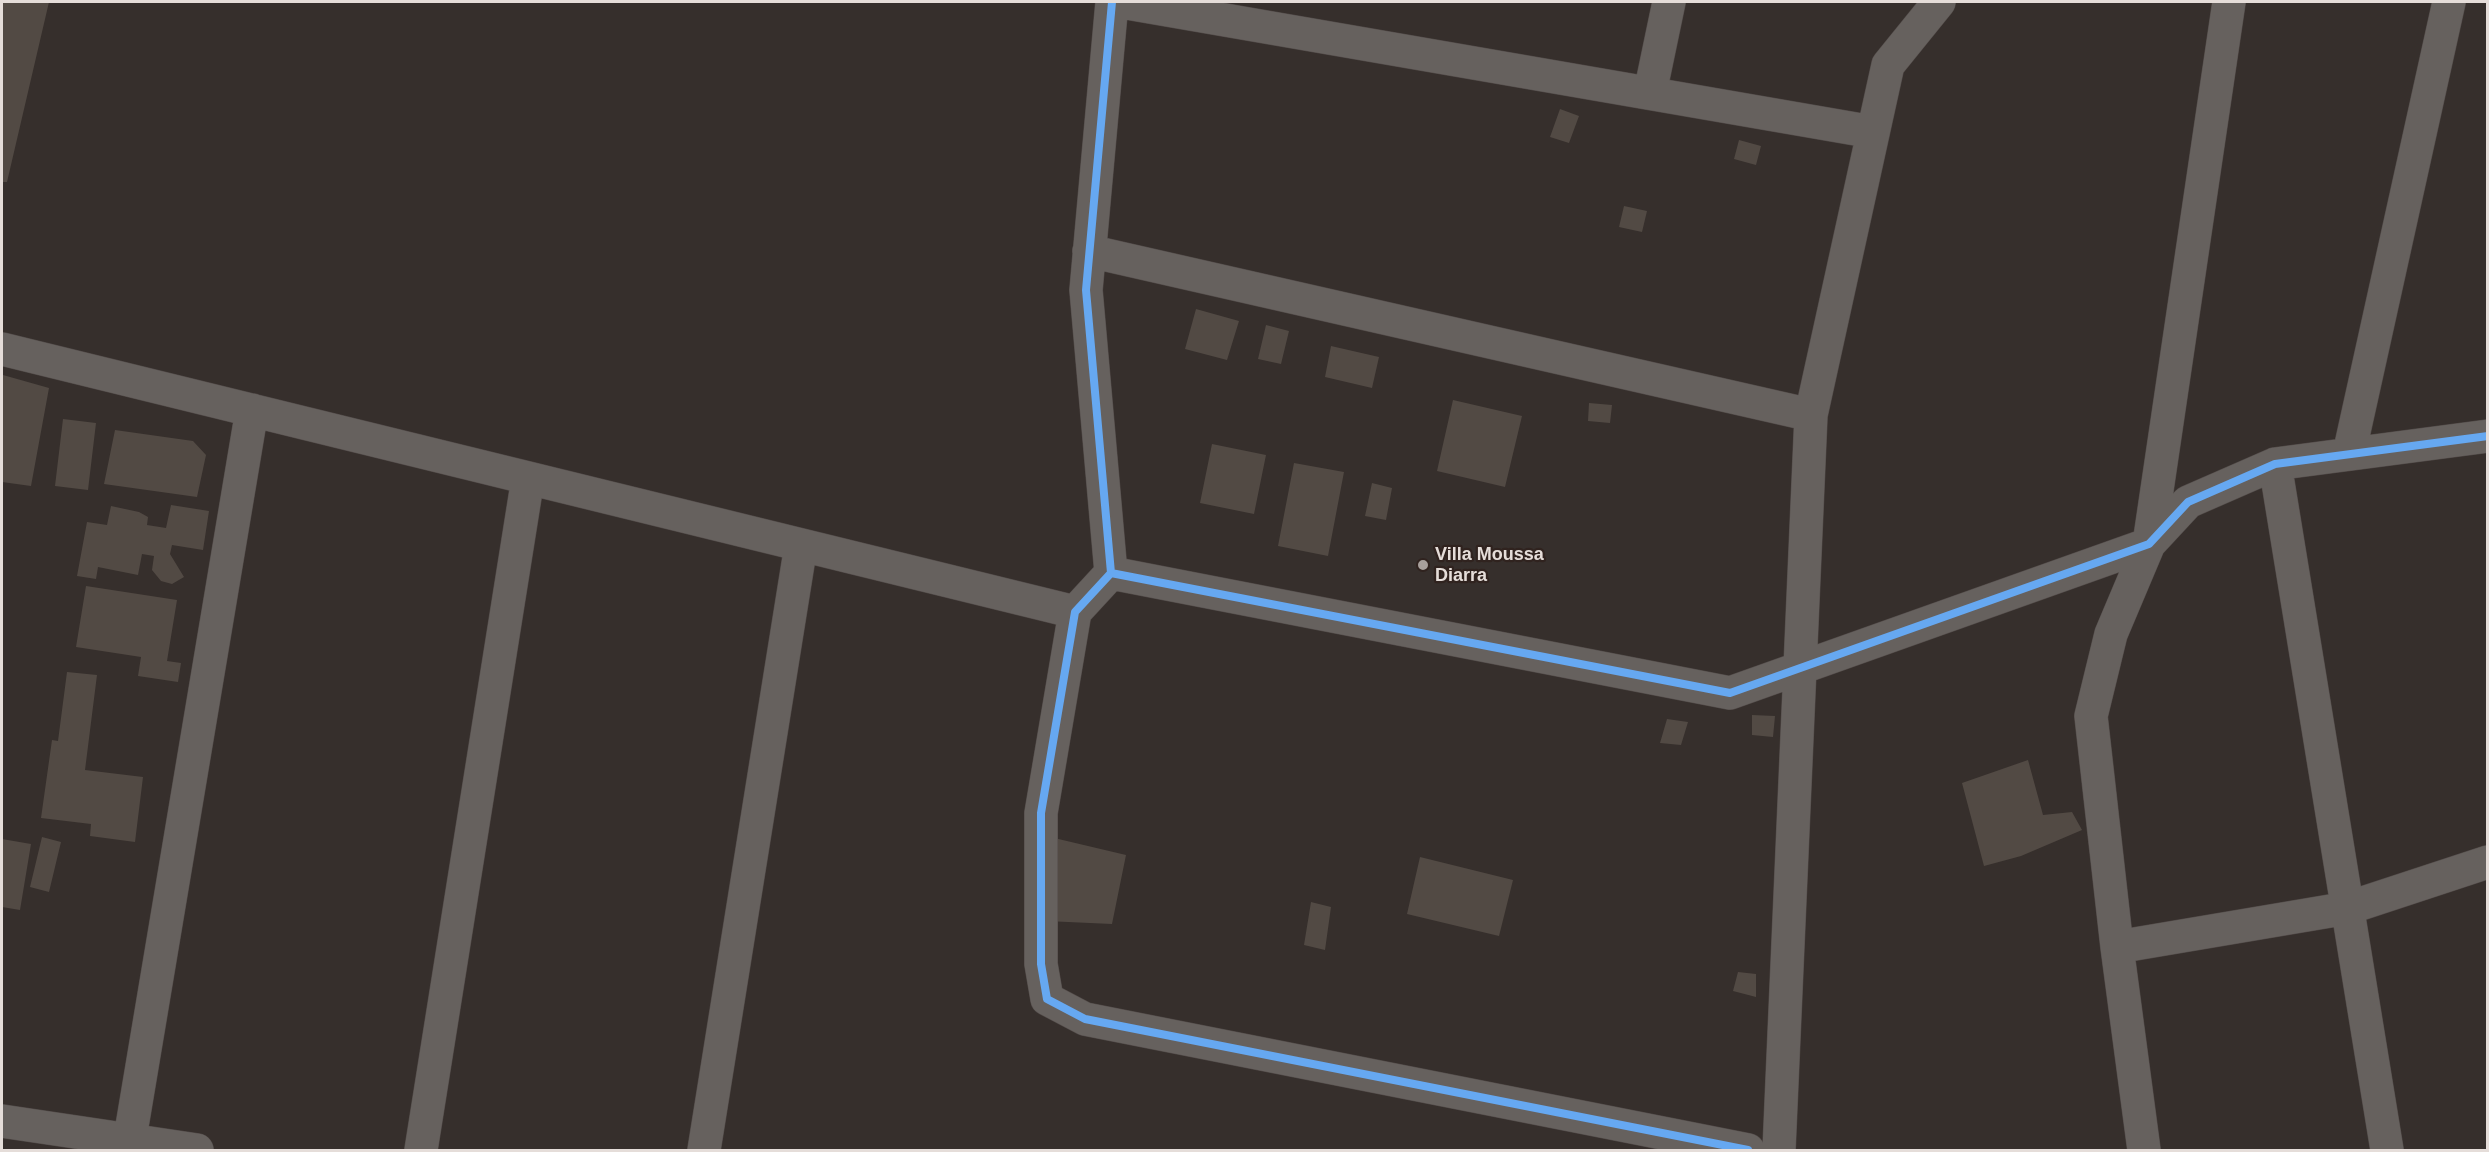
<!DOCTYPE html>
<style>
body{margin:0}
#map{position:relative;width:2489px;height:1152px;overflow:hidden;background:#362f2c;font-family:Arial,sans-serif}
canvas{display:block}
.frame{position:absolute;inset:0;border:3px solid #e5ddd9;pointer-events:none}
</style>
<div id="map">
<canvas width="2489" height="1152"></canvas>
<div class="frame"></div>
</div>
<script>
const context = document.querySelector('canvas').getContext('2d');
context.lineJoin = 'round';
function fill(path, color) { context.fillStyle = color; context.fill(path, 'evenodd'); }
const shape = rows => new Path2D(rows.map(r => 'M' + r).join(''));
function trace(path, color, width, dash) { context.strokeStyle = color; context.lineWidth = width; context.lineCap = dash ? 'butt' : 'round'; context.setLineDash(dash || []); context.stroke(path); }
function write(font, color, halo, rows, align = 'center') {
  context.font = font + ' Arial,sans-serif'; context.lineWidth = 4.5; context.setLineDash([]); context.textBaseline = 'middle'; context.strokeStyle = halo; context.fillStyle = color; for (const [text, x, y, turn = 0] of rows) {
    context.save(); context.translate(x, y); context.rotate((+turn || 0) * Math.PI / 180); context.textAlign = isNaN(turn) ? turn : align; if (halo) context.strokeText(text, 0, 0); context.fillText(text, 0, 0); context.restore();
  }
}
fill(shape([
 [6,2,49,2,7,182,2,182,2,3],
 [1560,109,1579,116,1569,143,1550,137],
 [1739,140,1761,146,1756,165,1734,159],
 [1624,206,1647,211,1642,232,1619,227],
 [1196,309,1239,321,1227,360,1185,349],
 [1266,325,1289,331,1281,364,1258,359],
 [1331,346,1379,357,1372,388,1325,377],
 [3,375,49,388,31,486,2,482],
 [1453,400,1522,416,1505,487,1437,471],
 [1589,403,1612,405,1610,423,1588,421],
 [63,419,96,423,88,490,55,486],
 [115,430,193,441,206,455,197,497,104,484],
 [1212,444,1266,455,1254,514,1200,503],
 [1294,463,1344,472,1328,556,1278,546],
 [1372,483,1392,488,1386,520,1365,516],
 [171,505,209,511,203,550,172,545,170,554,184,577,172,584,161,581,152,570,154,556,142,554,138,575,98,567,96,579,77,576,87,522,107,525,111,506,139,512,148,517,147,525,166,528],
 [86,586,177,600,167,661,181,663,178,682,138,676,141,657,76,647],
 [67,672,97,675,85,770,143,777,135,842,90,836,91,824,41,818,52,740,58,741],
 [1752,715,1775,716,1773,737,1752,735],
 [1667,719,1688,722,1681,745,1660,743],
 [2028,760,2043,815,2072,812,2082,830,2021,856,1984,866,1962,783],
 [42,837,61,842,49,892,30,887],
 [1050,837,1126,855,1112,924,1046,921],
 [2,839,31,844,20,910,2,907],
 [1420,857,1513,880,1499,936,1407,914],
 [1311,902,1331,907,1325,950,1304,945],
 [1738,972,1756,974,1756,997,1733,991]
]), '#524a44');
const street = shape([
 [1112,2,1086,290,1111,573,1075,612,1041,813,1041,964,1047,999,1085,1019,1748,1150],
 [1121,2,1873,132],
 [1650,93,1669,2],
 [1089,251,1811,415],
 [2,349,1075,612],
 [2349,454,2449,2],
 [2275,464,2387,1150],
 [1111,573,1730,693,2149,544,2188,502,2275,464,2488,436],
 [2117,947,2348,908,2488,862],
 [2,1121,197,1150],
 [128,1150,252,410],
 [421,1150,528,478],
 [704,1150,801,545],
 [1779,1150,1811,415,1888,65,1939,2],
 [2144,1150,2117,947,2091,716,2111,634,2149,544,2229,2]
]);
trace(street, '#524b49', 34);
trace(street, '#66615e', 33);
trace(shape([
 [1112,2,1086,290,1111,573,1075,612,1041,813,1041,964,1047,999,1085,1019,1748,1150],
 [1111,573,1730,693,2149,544,2188,502,2275,464,2488,436]
]), '#66a8f1', 8);
for (const [x, y, r, color] of [
 [1423,565,6,"#a8a09c"]
]) { const dot = new Path2D(); dot.arc(x, y, r, 0, 2 * Math.PI); context.fillStyle = color; context.fill(dot); trace(dot, '#30231f', 2); }
write('bold 18px', '#e5ddd9', '#30231f', [
 ["Villa Moussa",1435,555],
 ["Diarra",1435,576]
], 'left');
</script>
